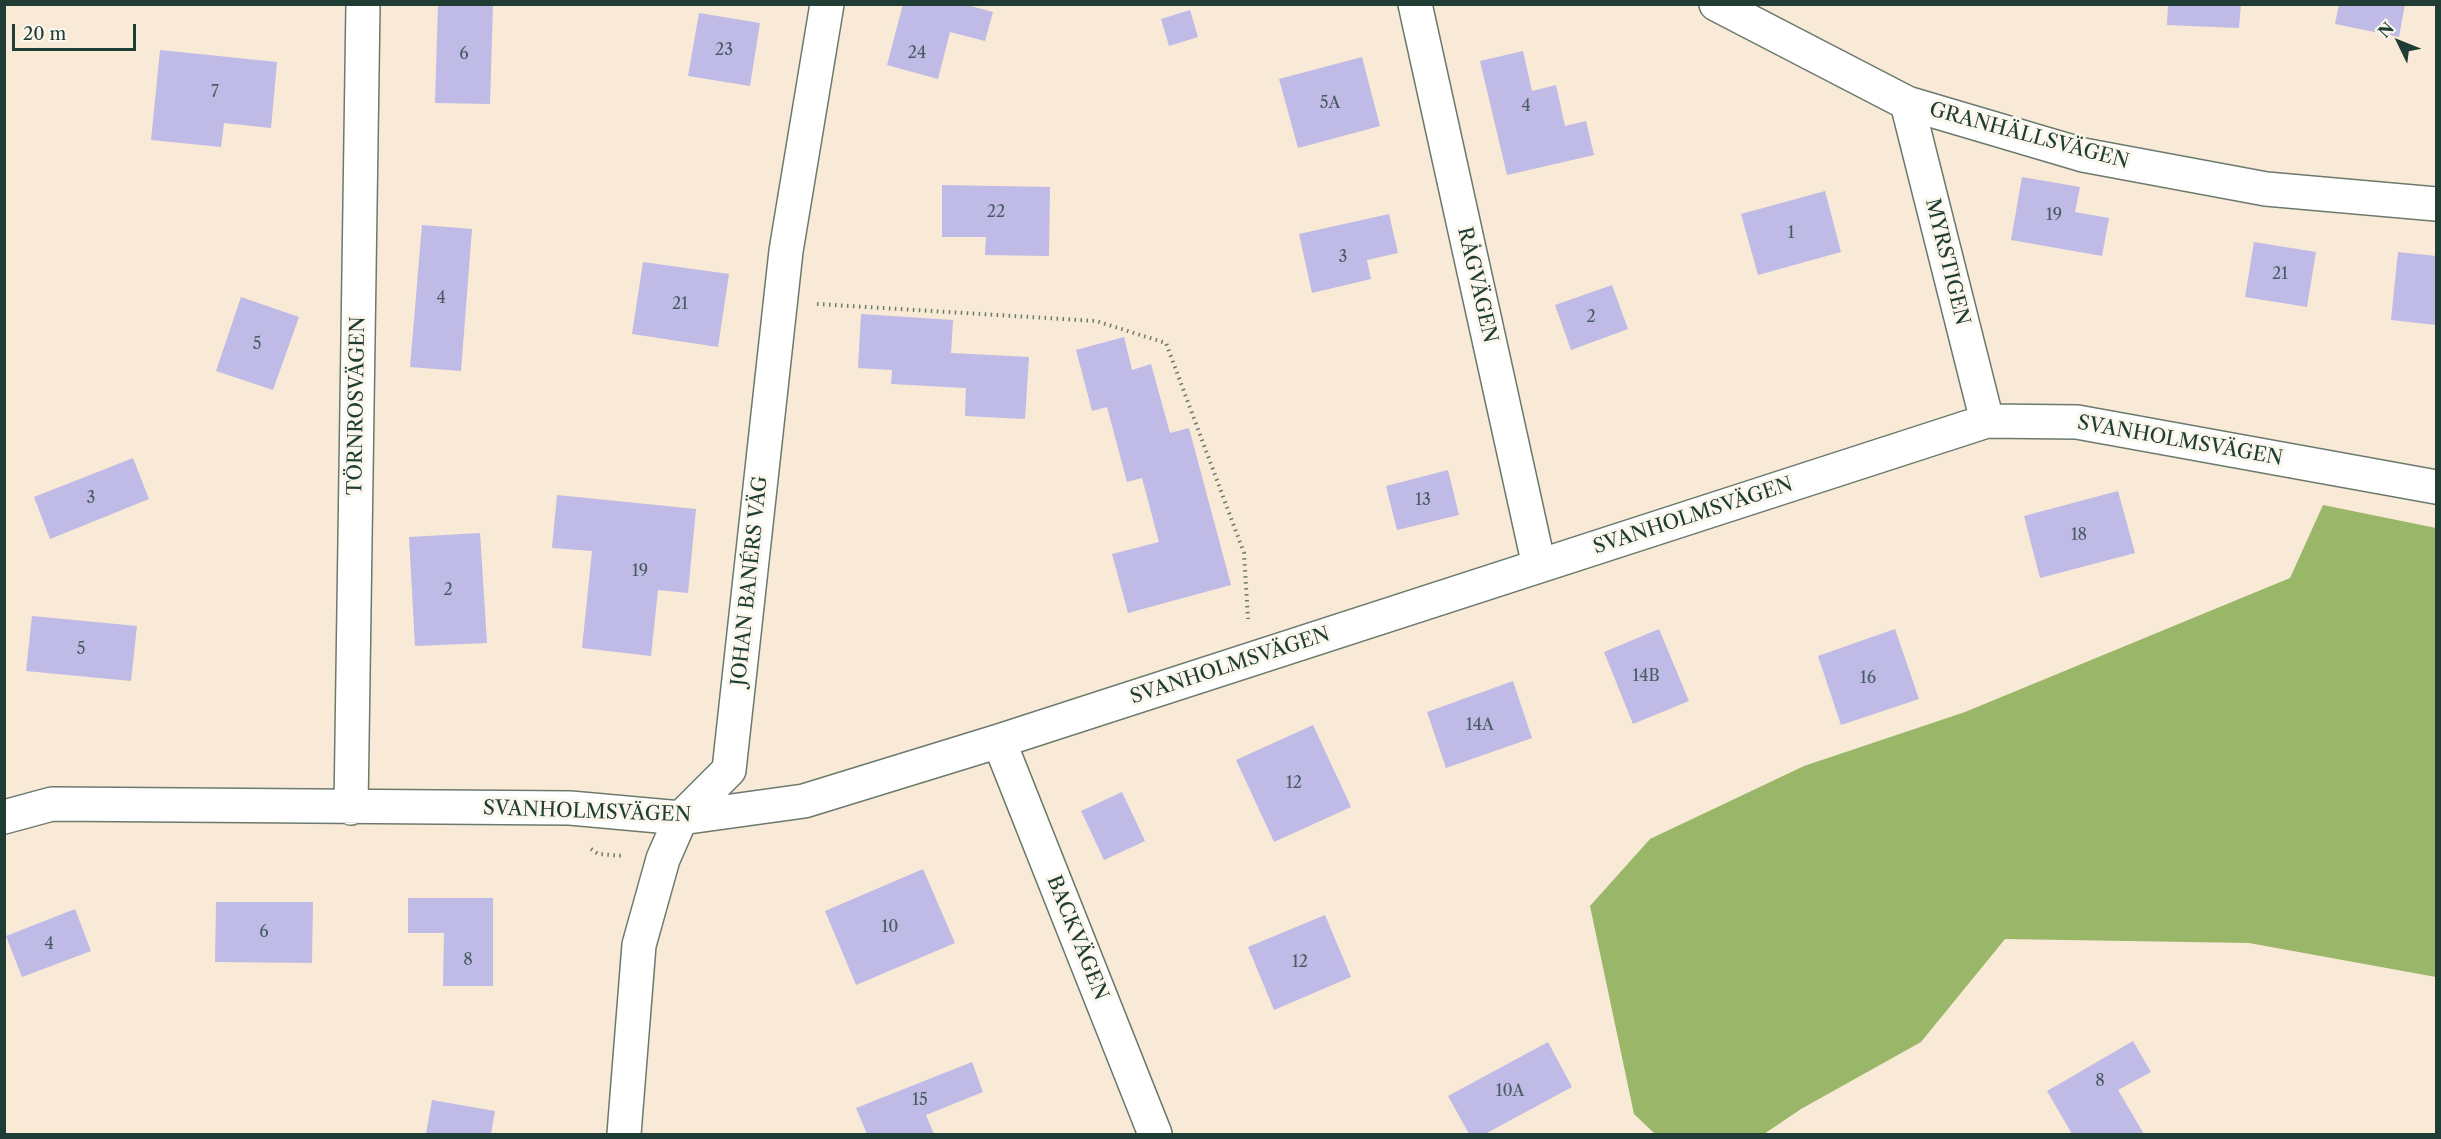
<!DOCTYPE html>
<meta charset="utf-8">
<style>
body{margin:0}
#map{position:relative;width:2441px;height:1139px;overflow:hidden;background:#f8ead6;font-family:"Libre Caslon Text",serif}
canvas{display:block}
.frame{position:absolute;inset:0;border:6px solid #1f3d34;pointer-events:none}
.north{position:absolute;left:2369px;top:12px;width:60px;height:60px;-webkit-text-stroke:4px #fbf7ec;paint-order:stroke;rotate:313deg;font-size:16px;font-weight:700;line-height:24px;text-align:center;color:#1f3d34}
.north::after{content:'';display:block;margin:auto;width:21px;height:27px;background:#1f3d34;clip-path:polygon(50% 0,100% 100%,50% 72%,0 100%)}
.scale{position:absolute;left:12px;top:24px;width:124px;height:27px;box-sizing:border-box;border:3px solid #1f3d34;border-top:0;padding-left:8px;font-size:18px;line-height:21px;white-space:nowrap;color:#1f3d34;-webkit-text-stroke:4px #fbf7ec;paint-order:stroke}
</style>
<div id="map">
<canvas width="2441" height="1139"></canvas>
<div class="frame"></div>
<div class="north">N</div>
<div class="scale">20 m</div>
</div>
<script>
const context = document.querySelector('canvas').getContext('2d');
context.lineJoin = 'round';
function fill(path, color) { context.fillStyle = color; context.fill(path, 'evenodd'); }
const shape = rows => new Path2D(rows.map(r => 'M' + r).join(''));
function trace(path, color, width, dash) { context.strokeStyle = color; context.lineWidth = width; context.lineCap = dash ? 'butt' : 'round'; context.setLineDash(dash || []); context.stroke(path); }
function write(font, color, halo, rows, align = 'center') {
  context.font = font + ' "Libre Caslon Text",serif'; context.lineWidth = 6; context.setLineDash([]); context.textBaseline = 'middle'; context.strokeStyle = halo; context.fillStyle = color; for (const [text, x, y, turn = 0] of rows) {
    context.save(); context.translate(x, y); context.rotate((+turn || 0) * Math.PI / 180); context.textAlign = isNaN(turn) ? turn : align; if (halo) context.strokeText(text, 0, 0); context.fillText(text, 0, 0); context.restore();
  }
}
fill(shape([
 [2323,505,2436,528,2436,977,2249,943,2005,939,1921,1042,1801,1109,1764,1134,1655,1134,1634,1114,1590,906,1650,839,1804,766,1965,712,2290,578]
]), '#9ab668');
fill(shape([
 [438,4,493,4,490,104,435,103],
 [903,4,963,4,993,12,985,41,950,32,938,79,887,65],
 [2168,4,2241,4,2239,28,2167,25],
 [2339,4,2405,4,2399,37,2335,24],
 [1190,10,1198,37,1169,46,1161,19],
 [699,13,760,23,750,86,688,76],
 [160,50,277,62,271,128,224,123,221,147,151,140],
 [1523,51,1532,91,1556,85,1565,126,1586,121,1594,155,1507,175,1480,61],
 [1362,57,1380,126,1298,148,1279,79],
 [2022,177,2080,187,2075,212,2109,218,2102,256,2011,240],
 [942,185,1050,187,1049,256,985,255,986,237,942,237],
 [1825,191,1841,252,1758,275,1741,214],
 [1389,214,1398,253,1367,260,1371,279,1312,293,1299,234],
 [422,225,472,229,461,371,410,367],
 [2254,242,2316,252,2307,307,2245,297],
 [2398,252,2436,256,2436,325,2391,320],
 [643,262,729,274,718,347,632,334],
 [1612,285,1628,329,1571,350,1555,305],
 [241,297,299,317,273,390,216,371],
 [861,314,953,320,951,353,1029,357,1025,419,965,416,966,388,891,384,892,370,858,368],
 [1124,337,1132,370,1151,364,1170,433,1189,428,1231,585,1128,613,1112,554,1159,542,1142,478,1127,482,1107,407,1092,411,1076,350],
 [133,458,149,499,50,539,34,497],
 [1448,470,1459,515,1397,530,1386,486],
 [2118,491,2135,553,2040,578,2024,516],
 [557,495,696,509,688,593,658,590,651,656,582,648,592,551,552,548],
 [480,533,487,643,415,646,409,537],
 [32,616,137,626,131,681,26,671],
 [1659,629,1689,701,1633,724,1604,652],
 [1895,629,1919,699,1841,725,1818,656],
 [1513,681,1532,738,1446,768,1427,712],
 [1313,725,1351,807,1274,842,1236,760],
 [1122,792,1145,841,1104,860,1081,811],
 [923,869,955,943,856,985,825,911],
 [408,898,493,898,493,986,443,986,444,933,408,933],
 [216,902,313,902,312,963,215,962],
 [75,909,91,951,22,977,6,936],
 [1325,915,1351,977,1274,1010,1248,947],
 [2133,1041,2151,1072,2118,1090,2144,1134,2072,1134,2047,1091],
 [1548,1042,1572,1087,1485,1134,1469,1134,1448,1096],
 [972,1062,983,1092,926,1115,934,1134,867,1134,856,1108],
 [432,1100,495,1111,491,1134,426,1134]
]), '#c0bae6');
const minor = shape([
 [1415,4,1539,566],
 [1716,4,1907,103,2083,155,2266,189,2436,204],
 [1907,103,1987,421],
 [999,741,1155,1134],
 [351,808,363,4],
 [4,817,52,804,570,808,681,818,804,801,999,741,1987,421,2077,422,2436,487],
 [624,1134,639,945,663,859,681,818,729,770,786,251,827,4]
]);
trace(minor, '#6b7a6d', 36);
trace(shape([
 [817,304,1096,321,1166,343,1244,553,1248,619],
 [591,849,598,854,625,856]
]), '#6b7a6d', 4, [1.5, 4.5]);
trace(minor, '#fff', 33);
write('16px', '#475c60', null, [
 ["23",724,50],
 ["24",917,53],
 ["6",464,54],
 ["7",215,92],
 ["5A",1330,103],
 ["4",1526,106],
 ["22",996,212],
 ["19",2054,215],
 ["1",1791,233],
 ["3",1343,257],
 ["21",2280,274],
 ["4",441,298],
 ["21",680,304],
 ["2",1591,317],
 ["5",257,344],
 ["3",91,498],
 ["13",1423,500],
 ["18",2079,535],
 ["19",640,571],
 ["2",448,590],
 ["5",81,649],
 ["14B",1646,676],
 ["16",1868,678],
 ["14A",1480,725],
 ["12",1294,783],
 ["10",890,927],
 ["6",264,932],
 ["4",49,944],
 ["8",468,960],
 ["12",1300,962],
 ["8",2100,1081],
 ["10A",1510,1091],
 ["15",920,1100]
]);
write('20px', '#1f3d34', '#fbf7ec', [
 ["GRANHÄLLSVÄGEN",2029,136,15],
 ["MYRSTIGEN",1947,262,76],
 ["RÅGVÄGEN",1477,285,77],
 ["TÖRNROSVÄGEN",357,406,-89],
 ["SVANHOLMSVÄGEN",2180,441,10],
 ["SVANHOLMSVÄGEN",1693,516,-18],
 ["JOHAN BANÉRS VÄG",750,581,-84],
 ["SVANHOLMSVÄGEN",1230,666,-18],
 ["SVANHOLMSVÄGEN",587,812,2],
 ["BACKVÄGEN",1077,938,68]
]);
</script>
